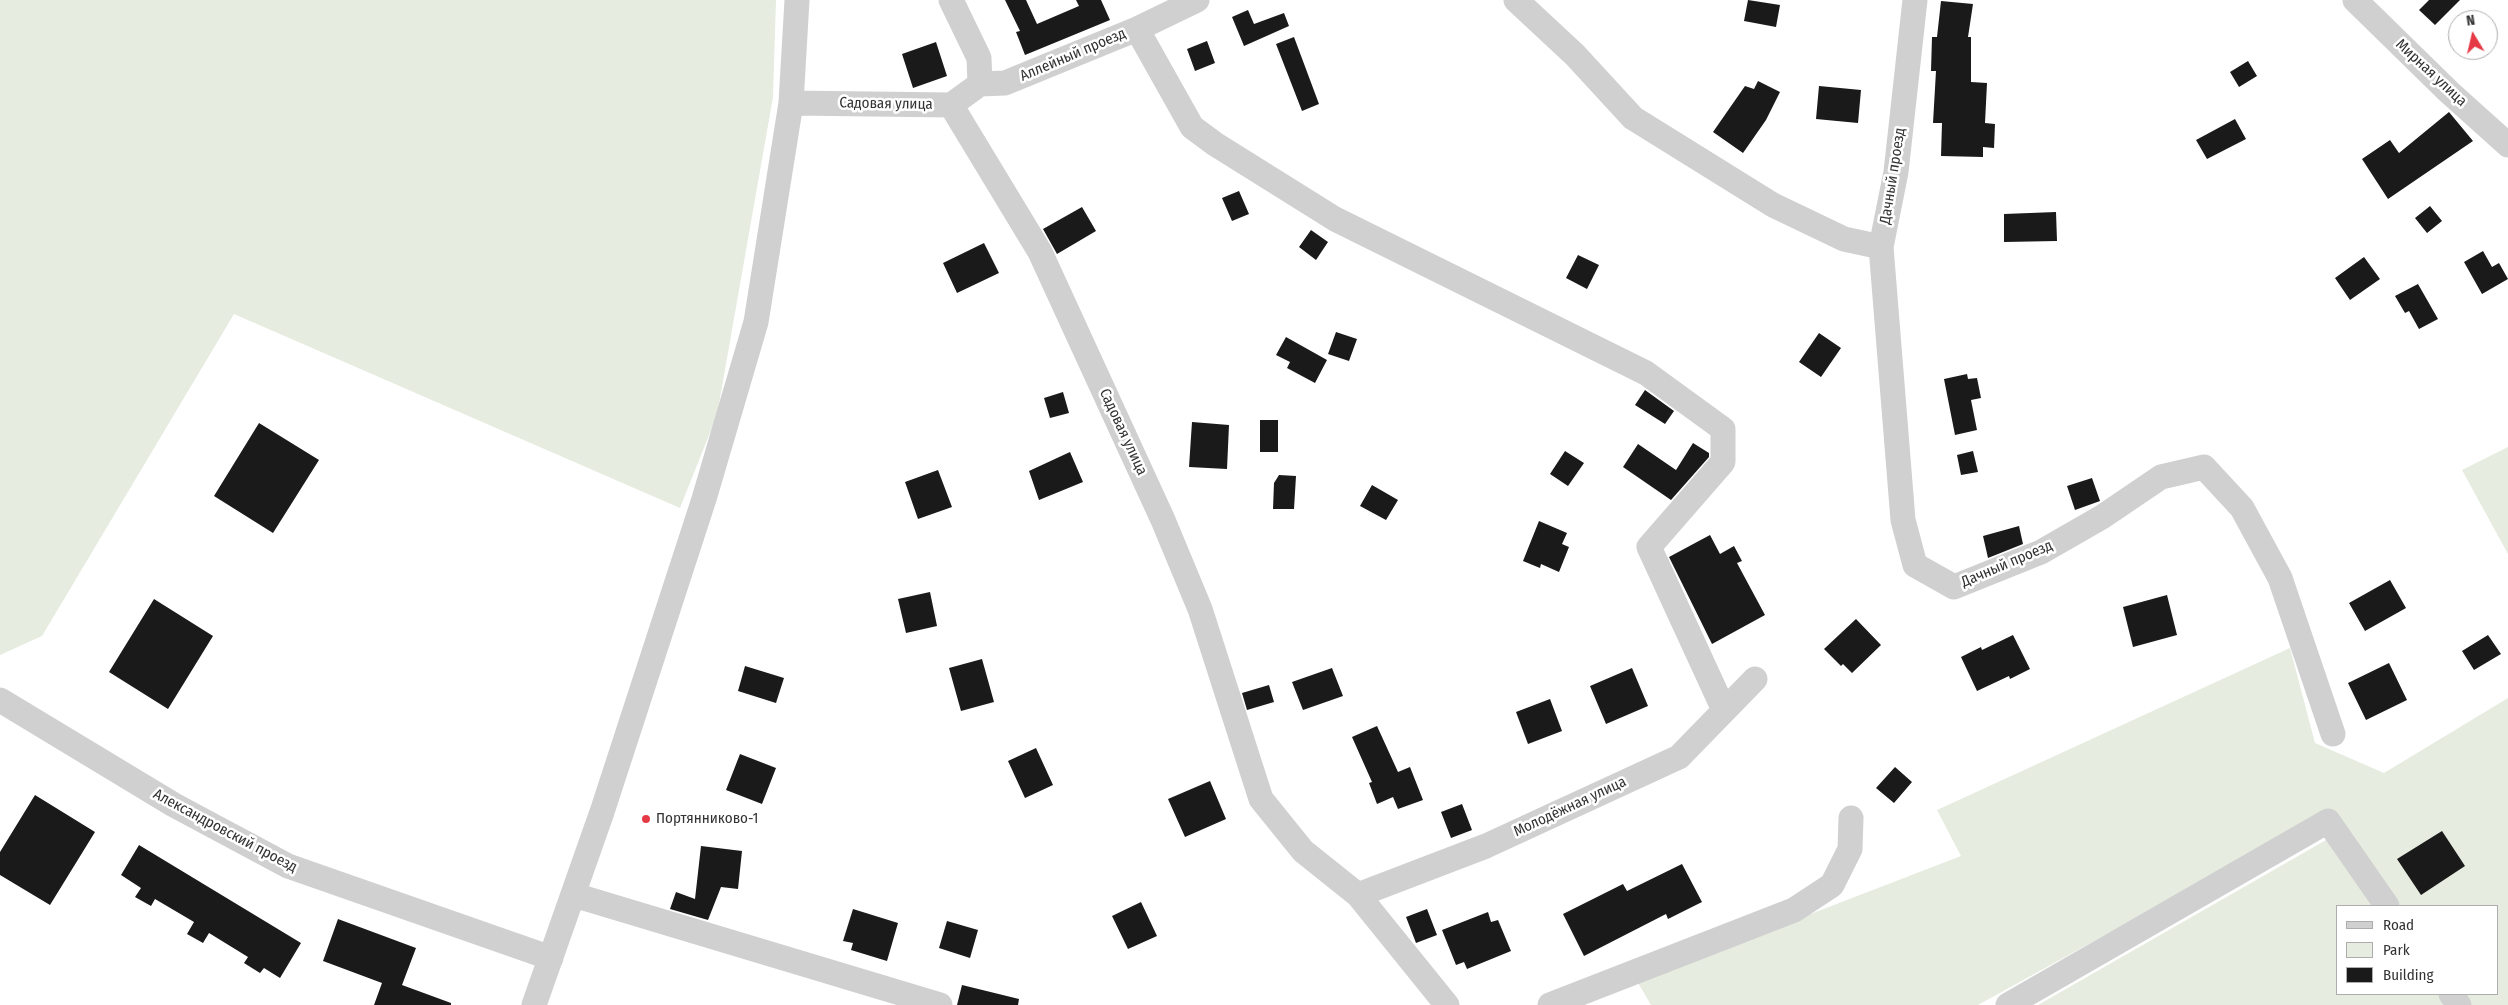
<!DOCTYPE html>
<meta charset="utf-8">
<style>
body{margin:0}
#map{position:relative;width:2508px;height:1005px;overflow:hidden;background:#fff;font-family:"Fira Sans Condensed",sans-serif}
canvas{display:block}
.legend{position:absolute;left:2336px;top:905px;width:162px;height:90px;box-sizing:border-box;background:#fff;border:1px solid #adadad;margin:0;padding:6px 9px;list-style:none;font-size:15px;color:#333}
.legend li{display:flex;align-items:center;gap:10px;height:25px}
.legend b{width:25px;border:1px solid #adadad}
.north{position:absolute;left:2448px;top:10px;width:50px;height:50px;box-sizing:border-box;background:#fff;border:1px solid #adadad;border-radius:50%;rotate:351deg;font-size:14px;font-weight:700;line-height:20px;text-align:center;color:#333}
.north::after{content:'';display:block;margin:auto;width:18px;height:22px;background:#e63946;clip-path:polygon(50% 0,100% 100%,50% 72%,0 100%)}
</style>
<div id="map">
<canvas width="2508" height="1005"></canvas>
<ul class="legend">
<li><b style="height:6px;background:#d0d0d0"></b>Road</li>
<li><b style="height:14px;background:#e6ecdf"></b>Park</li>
<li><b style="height:14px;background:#1a1a1a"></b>Building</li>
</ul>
<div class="north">N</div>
</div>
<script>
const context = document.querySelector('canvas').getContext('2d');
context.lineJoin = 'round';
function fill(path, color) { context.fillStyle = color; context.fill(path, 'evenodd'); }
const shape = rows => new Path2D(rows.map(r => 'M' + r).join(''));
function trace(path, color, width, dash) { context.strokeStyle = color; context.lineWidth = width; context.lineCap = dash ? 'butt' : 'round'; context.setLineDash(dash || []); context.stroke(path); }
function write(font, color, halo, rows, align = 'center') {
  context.font = font + ' "Fira Sans Condensed",sans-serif'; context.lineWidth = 5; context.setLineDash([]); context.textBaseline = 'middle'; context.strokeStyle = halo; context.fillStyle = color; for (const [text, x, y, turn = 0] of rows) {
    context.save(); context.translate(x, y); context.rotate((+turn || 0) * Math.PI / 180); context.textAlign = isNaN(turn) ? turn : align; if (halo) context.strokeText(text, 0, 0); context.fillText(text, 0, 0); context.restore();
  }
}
fill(shape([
 [0,0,776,0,773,97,717,415,680,508,234,314,42,636,0,655],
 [2508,447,2508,554,2462,470],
 [2290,648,2315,743,2384,773,2508,698,2508,1005,2038,1005,2340,832,2319,817,1978,1005,1651,1005,1637,981,1961,856,1937,810],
 [2337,906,2497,906,2497,994,2337,994]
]), '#e6ecdf');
fill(shape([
 [1005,0,1026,0,1037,24,1079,6,1076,0,1101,0,1110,20,1025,55,1016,32,1020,31],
 [1748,0,1780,5,1776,27,1744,21],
 [2429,0,2460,0,2435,25,2419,10],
 [1941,1,1973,4,1968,37,1971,37,1971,82,1987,83,1985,123,1995,124,1994,148,1983,147,1983,157,1941,156,1942,123,1933,123,1936,71,1931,71,1932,37,1937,37],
 [1248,10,1254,24,1284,13,1289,26,1244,46,1232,17],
 [1294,37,1319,104,1302,111,1276,44],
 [1207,41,1215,63,1195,71,1187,49],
 [936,42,947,76,913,88,902,54],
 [2248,61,2257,76,2239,87,2230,72],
 [1758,81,1780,92,1766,120,1743,153,1713,132,1745,86,1754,89],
 [1819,86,1861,90,1858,123,1816,119],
 [2449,112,2473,141,2388,199,2362,159,2390,140,2399,153],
 [2235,119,2246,139,2207,159,2196,140],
 [1239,191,1249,214,1232,221,1222,198],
 [2430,206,2442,221,2427,233,2415,218],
 [1082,207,1096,231,1057,254,1043,229],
 [2056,212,2057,241,2004,242,2004,214],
 [1311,230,1328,242,1316,260,1299,247],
 [984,243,999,273,957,293,943,263],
 [2483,251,2492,267,2499,263,2508,279,2482,294,2464,262],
 [1578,255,1599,265,1587,289,1566,278],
 [2364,257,2380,279,2350,300,2335,278],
 [2418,284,2438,319,2419,329,2409,311,2405,313,2395,296],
 [1336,332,1357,339,1349,361,1328,354],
 [1819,333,1841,348,1821,377,1799,362],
 [1286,337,1327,360,1315,383,1287,368,1290,362,1276,355],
 [1967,374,1968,379,1977,378,1981,398,1971,400,1977,430,1955,435,1944,379],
 [1645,390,1674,411,1665,424,1635,405],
 [1063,392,1069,413,1050,418,1044,398],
 [1260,420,1278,420,1278,452,1260,452],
 [1192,422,1229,425,1227,469,1189,467],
 [259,423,319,460,273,533,214,496],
 [1693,443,1709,453,1709,457,1671,500,1623,467,1638,444,1676,470],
 [1565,451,1584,463,1568,486,1550,474],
 [1973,451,1978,472,1961,475,1957,455],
 [1070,452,1083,482,1039,500,1029,471],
 [938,470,952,507,918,519,905,482],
 [1279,475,1296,476,1294,509,1273,509,1274,483],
 [2092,478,2100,501,2075,510,2067,486],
 [1372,485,1398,500,1386,520,1360,506],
 [1539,521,1567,533,1562,544,1569,547,1559,572,1541,564,1540,568,1523,561],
 [2019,526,2023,544,1988,558,1983,536],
 [1710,535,1720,554,1734,546,1742,561,1737,563,1765,615,1712,644,1669,557],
 [2390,580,2406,608,2365,631,2349,603],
 [930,592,937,626,906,633,898,599],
 [2167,595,2177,635,2133,647,2123,607],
 [154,599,213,636,168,709,109,672],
 [1856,619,1881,645,1852,673,1843,664,1841,666,1824,649],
 [2013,635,2030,669,2010,679,2009,676,1977,691,1961,657,1981,647,1982,650],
 [2488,635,2501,654,2474,670,2462,651],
 [982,659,994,702,961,711,949,668],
 [2389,663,2407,700,2366,720,2348,683],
 [745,666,784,678,776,703,738,691],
 [1332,668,1343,696,1303,710,1292,682],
 [1632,668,1648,706,1606,724,1590,686],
 [1269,685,1274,702,1247,710,1242,693],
 [1550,699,1562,731,1528,744,1516,712],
 [1377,726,1398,772,1410,767,1423,800,1398,809,1393,797,1377,804,1369,783,1372,782,1352,737],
 [1036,748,1053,785,1025,798,1008,761],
 [740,754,776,768,762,804,726,790],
 [1895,767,1912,782,1894,803,1876,788],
 [1210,781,1226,819,1185,837,1168,799],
 [35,795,95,832,50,905,0,875,0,852],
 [1462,804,1472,830,1451,838,1441,812],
 [2442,831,2465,866,2421,895,2397,859],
 [139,845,301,943,280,978,264,968,260,973,244,963,248,957,209,933,203,943,187,934,194,922,155,899,151,906,135,897,141,888,121,875],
 [701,846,742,851,738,889,721,887,708,920,670,909,676,892,695,899],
 [1682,864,1702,902,1668,919,1666,914,1584,956,1563,914,1623,884,1627,891],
 [1141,902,1157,936,1128,949,1112,916],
 [853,909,898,923,887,961,851,950,853,943,843,941],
 [1427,909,1437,935,1416,943,1406,917],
 [1488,912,1491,922,1498,920,1511,951,1467,969,1464,962,1456,965,1442,930],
 [338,919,416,948,402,985,451,1003,451,1005,374,1005,382,983,323,961],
 [947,921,978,930,970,958,939,948],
 [962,985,1019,999,1018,1005,957,1005]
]), '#1a1a1a');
trace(shape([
 [951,0,979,58,980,84],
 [1516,0,1575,55,1633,118,1773,205,1844,239,1881,247],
 [1915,0,1896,172,1881,247,1903,520,1915,565,1954,587,2041,552,2102,517,2161,477,2204,467,2242,508,2280,578,2333,734],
 [2355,0,2449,92,2508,145],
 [1137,29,1192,127,1215,144,1335,219,1646,373,1723,429,1723,462,1649,547,1724,710],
 [791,103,951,105,1040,252,1163,520,1200,609,1261,799,1303,851,1358,895,1447,1005],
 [951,105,980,84,1005,83,1137,29,1197,0],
 [0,700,174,805,288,866,551,958],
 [574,895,940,1005],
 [1358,895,1486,846,1679,757,1755,679],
 [2451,994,2459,1005],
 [534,1005,602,812,704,499,756,322,791,103,797,0],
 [1550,1005,1794,910,1832,885,1850,849,1851,818],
 [2008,1005,2328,821,2387,906]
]), '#d0d0d0', 25);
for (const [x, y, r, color] of [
 [646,819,5,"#e63946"]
]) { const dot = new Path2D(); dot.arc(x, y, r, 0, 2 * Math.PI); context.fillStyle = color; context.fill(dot); trace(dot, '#fff', 2); }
write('15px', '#333', '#fff', [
 ["Аллейный проезд",1073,55,-23],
 ["Мирная улица",2431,73,43],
 ["Садовая улица",886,104,1],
 ["Дачный проезд",1893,176,-81],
 ["Садовая улица",1123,432,65],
 ["Дачный проезд",2007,564,-23],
 ["Молодёжная улица",1570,807,-25],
 ["Александровский проезд",225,831,28]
]);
write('15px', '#333', '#fff', [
 ["Портянниково-1",656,819]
], 'left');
</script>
